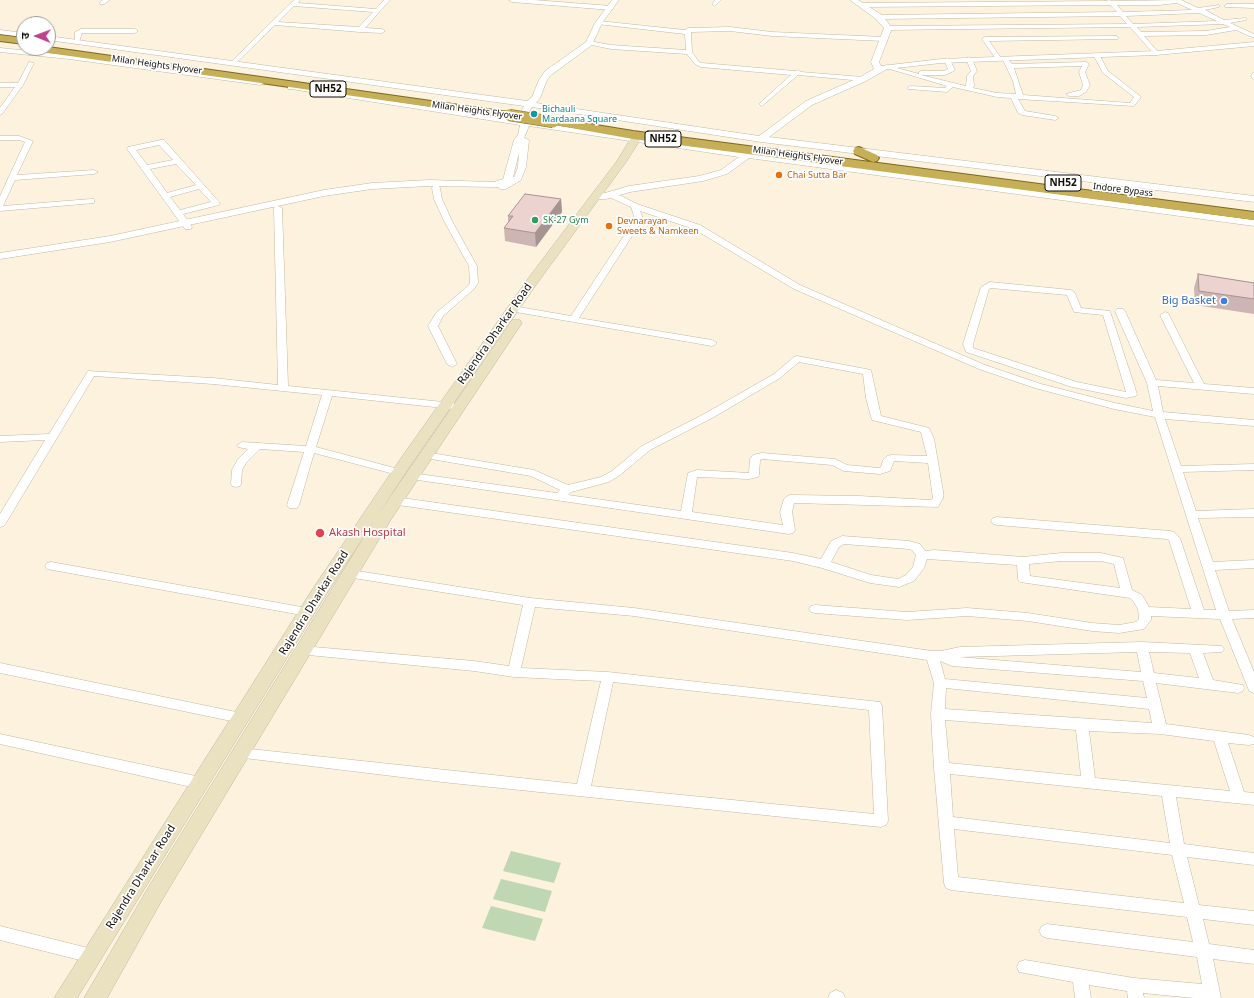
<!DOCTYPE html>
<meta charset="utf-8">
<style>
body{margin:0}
#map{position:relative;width:1254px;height:998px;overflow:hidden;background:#fcf2dd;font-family:"Noto Sans","Noto Sans Devanagari",sans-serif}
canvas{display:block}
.north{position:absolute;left:16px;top:16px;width:40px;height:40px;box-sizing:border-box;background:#fff;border:1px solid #9f9e9b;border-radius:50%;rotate:271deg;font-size:11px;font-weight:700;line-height:16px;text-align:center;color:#0f0c06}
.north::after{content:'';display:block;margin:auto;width:14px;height:18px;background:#bf4190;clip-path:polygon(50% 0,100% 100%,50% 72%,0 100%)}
</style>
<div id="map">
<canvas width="1254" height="998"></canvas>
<div class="north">उ</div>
</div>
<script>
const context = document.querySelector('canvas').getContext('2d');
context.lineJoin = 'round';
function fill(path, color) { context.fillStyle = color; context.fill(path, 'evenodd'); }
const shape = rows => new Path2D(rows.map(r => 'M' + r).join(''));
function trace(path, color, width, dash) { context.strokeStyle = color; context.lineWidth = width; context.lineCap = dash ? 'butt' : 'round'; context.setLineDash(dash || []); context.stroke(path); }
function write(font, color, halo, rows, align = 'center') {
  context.font = font + ' "Noto Sans",sans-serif'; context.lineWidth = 3.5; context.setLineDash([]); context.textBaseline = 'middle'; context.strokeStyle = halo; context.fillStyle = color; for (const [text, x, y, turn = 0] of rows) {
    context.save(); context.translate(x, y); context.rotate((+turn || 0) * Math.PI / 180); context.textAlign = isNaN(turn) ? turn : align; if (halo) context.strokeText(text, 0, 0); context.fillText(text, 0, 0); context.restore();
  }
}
fill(shape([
 [511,851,561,863,554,883,503,871],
 [501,879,552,891,545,912,493,899],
 [491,906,543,919,535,941,482,928]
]), '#bfd7b3');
const minor = shape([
 [103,0,110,0,104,4,100,4,99,3,103,0],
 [294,0,300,0,298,3,376,9,384,0,390,0,365,28,382,29,385,31,382,33,360,32,275,25,235,64,231,64,231,62,294,0],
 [294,6,373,12,359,27,278,22,294,6],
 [509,0,534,0,611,6,614,8,611,10,512,2,509,0],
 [715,0,721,0,715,6,712,4,715,0],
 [1107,0,1114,1,1181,0,1198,8,1219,5,1219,7,1205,10,1224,20,1246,18,1246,20,1230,23,1254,34,1254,38,1236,30,1206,35,1144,36,1159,53,1156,55,1154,54,1130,27,888,30,885,28,888,26,1127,24,1120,16,879,19,876,17,879,15,1117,12,1110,5,862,7,859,5,862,3,1108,1,1107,0],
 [1177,3,1192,10,1123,12,1117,5,1159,5,1177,3],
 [1199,13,1217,21,1133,24,1126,16,1199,13],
 [1223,24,1230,27,1206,31,1141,32,1137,27,1223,24],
 [1227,4,1254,4,1254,8,1225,7,1224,6,1227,4],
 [599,21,685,30,688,28,730,27,772,32,884,37,887,39,884,41,772,36,730,31,691,32,692,52,699,62,702,63,795,71,798,70,801,72,863,77,866,79,863,81,798,75,762,106,759,104,760,103,791,75,701,67,695,64,687,54,611,49,587,44,586,43,589,41,611,45,686,50,685,34,597,24,596,23,599,21],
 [81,29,135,29,138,31,135,33,82,33,79,42,75,42,75,32,81,29],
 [1116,36,1119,38,1118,39,989,41,1001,58,998,60,996,59,982,39,985,37,1116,36],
 [1097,54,1100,56,1108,71,1140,96,1141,97,1134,106,1018,99,1025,111,1055,116,1059,118,1055,120,1022,115,1018,113,1011,98,997,97,953,87,947,92,908,89,907,88,910,86,945,88,947,86,883,67,886,65,919,74,919,72,921,71,944,71,948,69,944,60,947,58,950,60,955,70,954,71,945,75,921,75,966,86,967,76,971,71,966,59,969,57,972,59,977,71,973,76,974,86,973,88,997,93,1016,94,1013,81,1003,60,1004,59,1008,59,1012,64,1086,62,1089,64,1085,72,1090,85,1086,92,1079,96,1069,96,1066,94,1081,90,1083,85,1079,72,1082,66,1014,68,1023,95,1130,103,1134,97,1103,73,1094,56,1097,54],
 [29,62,34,63,23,85,2,114,0,115,0,108,15,87,0,87,0,83,18,83,29,62],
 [1254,73,1254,79,1251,77,1252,74,1254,73],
 [0,136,19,136,33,141,17,175,94,170,98,172,94,174,15,180,3,206,91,199,94,199,94,203,0,211,0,196,25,142,19,140,0,140,0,136],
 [161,140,164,140,220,203,219,205,183,214,192,227,191,229,185,229,127,149,128,147,161,140],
 [159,145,173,160,147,165,136,150,159,145],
 [176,164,196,185,167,193,150,169,176,164],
 [199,189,211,202,180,210,170,197,199,189],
 [433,186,439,186,440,188,442,199,452,221,477,266,478,283,474,289,443,316,438,326,457,364,452,367,447,364,428,326,436,313,467,287,470,283,469,266,444,221,434,199,432,188,433,186],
 [609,193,615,193,637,204,700,225,800,285,985,365,1041,384,1115,403,1153,411,1147,383,1115,311,1117,309,1123,309,1125,311,1156,380,1194,383,1160,315,1165,312,1168,313,1204,384,1254,388,1254,394,1158,386,1163,412,1254,420,1254,426,1165,419,1181,466,1254,464,1254,470,1183,472,1196,511,1254,509,1254,517,1198,518,1213,562,1254,560,1254,568,1215,570,1229,611,1254,610,1254,618,1232,619,1254,672,1254,693,1249,691,1248,688,1220,619,1151,616,1151,620,1144,629,1119,633,1092,631,1028,621,967,616,907,620,815,613,811,612,809,609,811,606,815,605,907,612,967,608,1028,613,1092,623,1119,625,1136,622,1139,619,1138,609,1133,601,1130,598,1020,582,1018,579,1017,565,927,559,924,568,914,581,899,587,870,583,822,568,793,561,391,504,389,501,391,498,395,497,793,553,821,559,831,541,842,536,909,541,920,544,925,551,934,550,1023,557,1061,553,1101,553,1123,558,1132,590,1142,595,1149,607,1191,609,1169,540,1167,539,997,525,993,524,991,521,993,518,997,517,1170,531,1174,532,1180,538,1204,610,1216,610,1155,417,1114,409,1035,388,979,369,794,289,694,229,640,211,643,219,579,318,712,340,717,343,715,345,712,346,510,311,508,309,510,307,513,306,571,316,635,219,631,207,609,197,609,193],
 [844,544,909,549,912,550,916,555,913,567,906,575,898,579,871,575,831,562,839,547,844,544],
 [1061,561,1101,561,1114,564,1120,588,1030,576,1029,564,1061,561],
 [275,206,278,206,282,208,288,386,453,403,458,406,453,409,332,396,316,447,402,470,403,472,402,474,398,475,314,453,299,505,297,508,289,508,287,505,304,452,260,449,246,463,242,470,241,484,240,486,236,487,232,486,231,484,232,470,238,459,248,449,238,447,237,445,242,442,306,446,322,395,213,384,94,376,6,523,4,526,0,527,0,514,45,440,0,442,0,436,49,434,88,371,213,378,278,385,274,208,275,206],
 [990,282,1071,290,1075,293,1081,308,1110,311,1137,394,1136,396,1126,398,1072,387,966,352,963,344,981,287,990,282],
 [991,288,1067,295,1074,312,1103,315,1126,392,1077,382,973,348,973,344,989,289,991,288],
 [797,356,871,370,881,416,929,428,934,439,943,491,943,498,938,507,794,503,792,512,795,530,793,533,789,534,411,479,406,476,411,473,557,493,560,490,531,476,425,458,420,455,425,452,534,470,568,485,601,477,612,471,642,446,706,413,774,374,794,357,797,356],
 [799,362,863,374,866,398,872,420,921,432,927,456,891,455,887,456,883,460,881,467,879,468,847,465,835,459,762,453,757,454,753,455,750,459,749,473,697,470,688,473,681,511,568,495,571,492,609,482,620,475,650,450,714,417,780,378,799,362],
 [762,459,832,465,844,471,880,474,890,471,894,461,928,463,933,498,931,500,859,496,790,495,786,497,784,499,780,512,783,525,692,512,697,477,749,479,758,477,759,475,760,460,762,459],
 [51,562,307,608,311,609,313,612,311,615,307,616,47,569,45,566,47,563,51,562],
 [351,570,530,598,634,608,932,651,941,651,960,647,1142,642,1222,646,1224,649,1222,652,1203,653,1213,680,1243,685,1244,688,1243,691,1238,693,1156,683,1166,724,1249,735,1254,737,1254,744,1249,745,1228,743,1244,792,1254,793,1254,805,1176,797,1184,844,1254,853,1254,865,1187,857,1199,905,1254,911,1254,925,1203,919,1209,944,1254,950,1254,964,1213,959,1221,998,1194,998,1143,993,1144,998,1128,998,1127,991,1089,985,1091,998,1075,998,1073,982,1019,972,1017,967,1019,962,1025,960,1134,978,1202,984,1197,957,1047,938,1042,936,1039,931,1042,926,1047,924,1193,942,1187,917,951,890,946,888,944,883,934,768,931,714,934,683,927,660,634,616,535,607,521,668,608,672,880,702,882,706,888,821,886,825,881,827,442,782,236,757,234,753,236,749,241,748,577,784,601,681,514,677,474,671,298,654,296,651,298,648,302,646,474,661,509,666,523,605,347,577,345,574,347,571,351,570],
 [1137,652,1141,672,959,657,960,657,1137,652],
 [1149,652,1190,653,1199,678,1154,673,1149,652],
 [940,661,952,666,1143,681,1147,698,945,679,940,661],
 [613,682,869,710,874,814,591,786,613,682],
 [946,688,1149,709,1152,723,945,709,946,688],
 [945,720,1076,730,1081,776,949,763,945,720],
 [1089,731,1160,734,1214,741,1230,791,1095,778,1089,731],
 [950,774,1162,796,1170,843,953,817,950,774],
 [954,829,1172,855,1184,903,958,877,954,829],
 [0,663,241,713,246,714,248,718,246,722,241,723,0,673,0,663],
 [0,734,200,777,205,779,207,783,205,787,200,789,0,744,0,734],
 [0,926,92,949,98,951,100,956,98,961,92,963,0,940,0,926],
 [836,990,843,993,845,998,828,998,830,993,836,990]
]);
const tertiary = shape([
 [612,0,619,0,602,23,592,45,551,75,547,80,540,98,536,103,759,136,806,101,860,77,874,69,871,62,884,28,876,19,850,0,858,0,882,15,892,28,879,62,881,66,941,59,1156,51,1254,42,1254,46,1156,55,941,63,887,69,866,81,812,105,769,137,1254,196,1254,202,761,142,532,107,525,119,527,121,646,139,1254,220,1254,226,749,158,727,174,703,181,630,192,606,199,596,199,591,196,593,194,605,193,629,186,699,176,721,170,739,157,529,126,524,138,529,140,526,167,521,180,506,189,500,189,498,187,429,186,372,189,324,196,110,242,0,259,0,253,110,236,324,190,372,183,429,180,494,182,503,179,504,176,514,140,518,135,520,125,291,89,288,89,288,85,517,120,524,106,48,40,48,36,527,101,532,97,539,80,545,71,586,42,595,23,612,0],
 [519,153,518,167,514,177,513,177,519,153],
 [0,30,24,33,24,37,0,34,0,30],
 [0,48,69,55,260,81,264,83,260,85,69,59,0,52,0,48]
]);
const secondary = shape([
 [635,137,640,140,626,162,538,282,410,466,379,513,512,320,520,320,522,323,390,521,162,900,107,998,84,998,148,888,375,519,324,598,77,998,54,998,312,590,399,461,530,276,617,161,631,138,635,137]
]);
const trunk = shape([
 [0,35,24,38,24,44,0,41,0,35],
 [48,47,509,112,513,113,515,115,513,117,509,118,34,51,29,48,48,47],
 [553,118,633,131,1254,212,1254,220,633,139,549,124,547,122,549,120,553,118],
 [859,147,877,155,879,158,877,161,873,162,855,154,853,151,855,148,859,147]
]);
trace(minor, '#c1b8a4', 1);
trace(tertiary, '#c1b8a4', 1);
trace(secondary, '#c1b8a4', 1);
trace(trunk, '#7c691f', 2);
fill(minor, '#fff');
fill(tertiary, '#fff');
fill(secondary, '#e9e1c0');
fill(trunk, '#c6af56');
const trunkBridge = shape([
 [509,115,553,122]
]);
trace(trunkBridge, '#7c691f', 12, []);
trace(trunkBridge, '#c6af56', 11);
fill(shape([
 [561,199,562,212,536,247,505,241,504,228,508,223,508,216],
 [1198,274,1254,283,1254,314,1195,305,1194,288]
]), '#ccb5b3');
fill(shape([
 [561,199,562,212,536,247,535,233]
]), '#a69492');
const building = shape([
 [525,194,561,199,535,233,504,228,513,216,508,216,525,194],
 [1198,274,1254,283,1254,299,1199,291,1198,274]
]);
fill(building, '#edd3d0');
trace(building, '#a69492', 1);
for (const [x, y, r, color] of [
 [534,114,4,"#0f9aa8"],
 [779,175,4,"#e8710a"],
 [535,220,4,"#2e9e5b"],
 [609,226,4,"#e8710a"],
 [1224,301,4,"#3f7fe0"],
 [320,533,5,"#e0444e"]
]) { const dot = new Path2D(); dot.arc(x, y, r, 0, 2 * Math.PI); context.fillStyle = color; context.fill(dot); trace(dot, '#fff', 1.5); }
write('9px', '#0f0c06', '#fff', [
 ["Milan Heights Flyover",157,65,8],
 ["Milan Heights Flyover",477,111,8],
 ["Milan Heights Flyover",798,156,8],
 ["Indore Bypass",1123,190,7]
]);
write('9px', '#0d838f', '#fff', [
 ["Bichauli",542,109],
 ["Mardaana Square",542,119]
], 'left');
write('9px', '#c56008', '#fff', [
 ["Chai Sutta Bar",787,175],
 ["Devnarayan",617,221],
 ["Sweets & Namkeen",617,231]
], 'left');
write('9px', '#27864d', '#fff', [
 ["SK-27 Gym",543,220]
], 'left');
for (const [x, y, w] of [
 [328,89,36],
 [663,139,36],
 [1063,183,36]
]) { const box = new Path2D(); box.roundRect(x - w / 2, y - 8, w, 16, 3); context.fillStyle = '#fff'; context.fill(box); trace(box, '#0f0c06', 1); }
write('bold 10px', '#0f0c06', null, [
 ["NH52",328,89],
 ["NH52",663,139],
 ["NH52",1063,183]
]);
write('11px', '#366cbe', '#fff', [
 ["Big Basket",1216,301]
], 'right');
write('11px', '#0f0c06', '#fff', [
 ["Rajendra Dharkar Road",495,334,-55],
 ["Rajendra Dharkar Road",314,603,-58],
 ["Rajendra Dharkar Road",141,877,-58]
]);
write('11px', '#be3a42', '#fff', [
 ["Akash Hospital",329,533]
], 'left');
</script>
